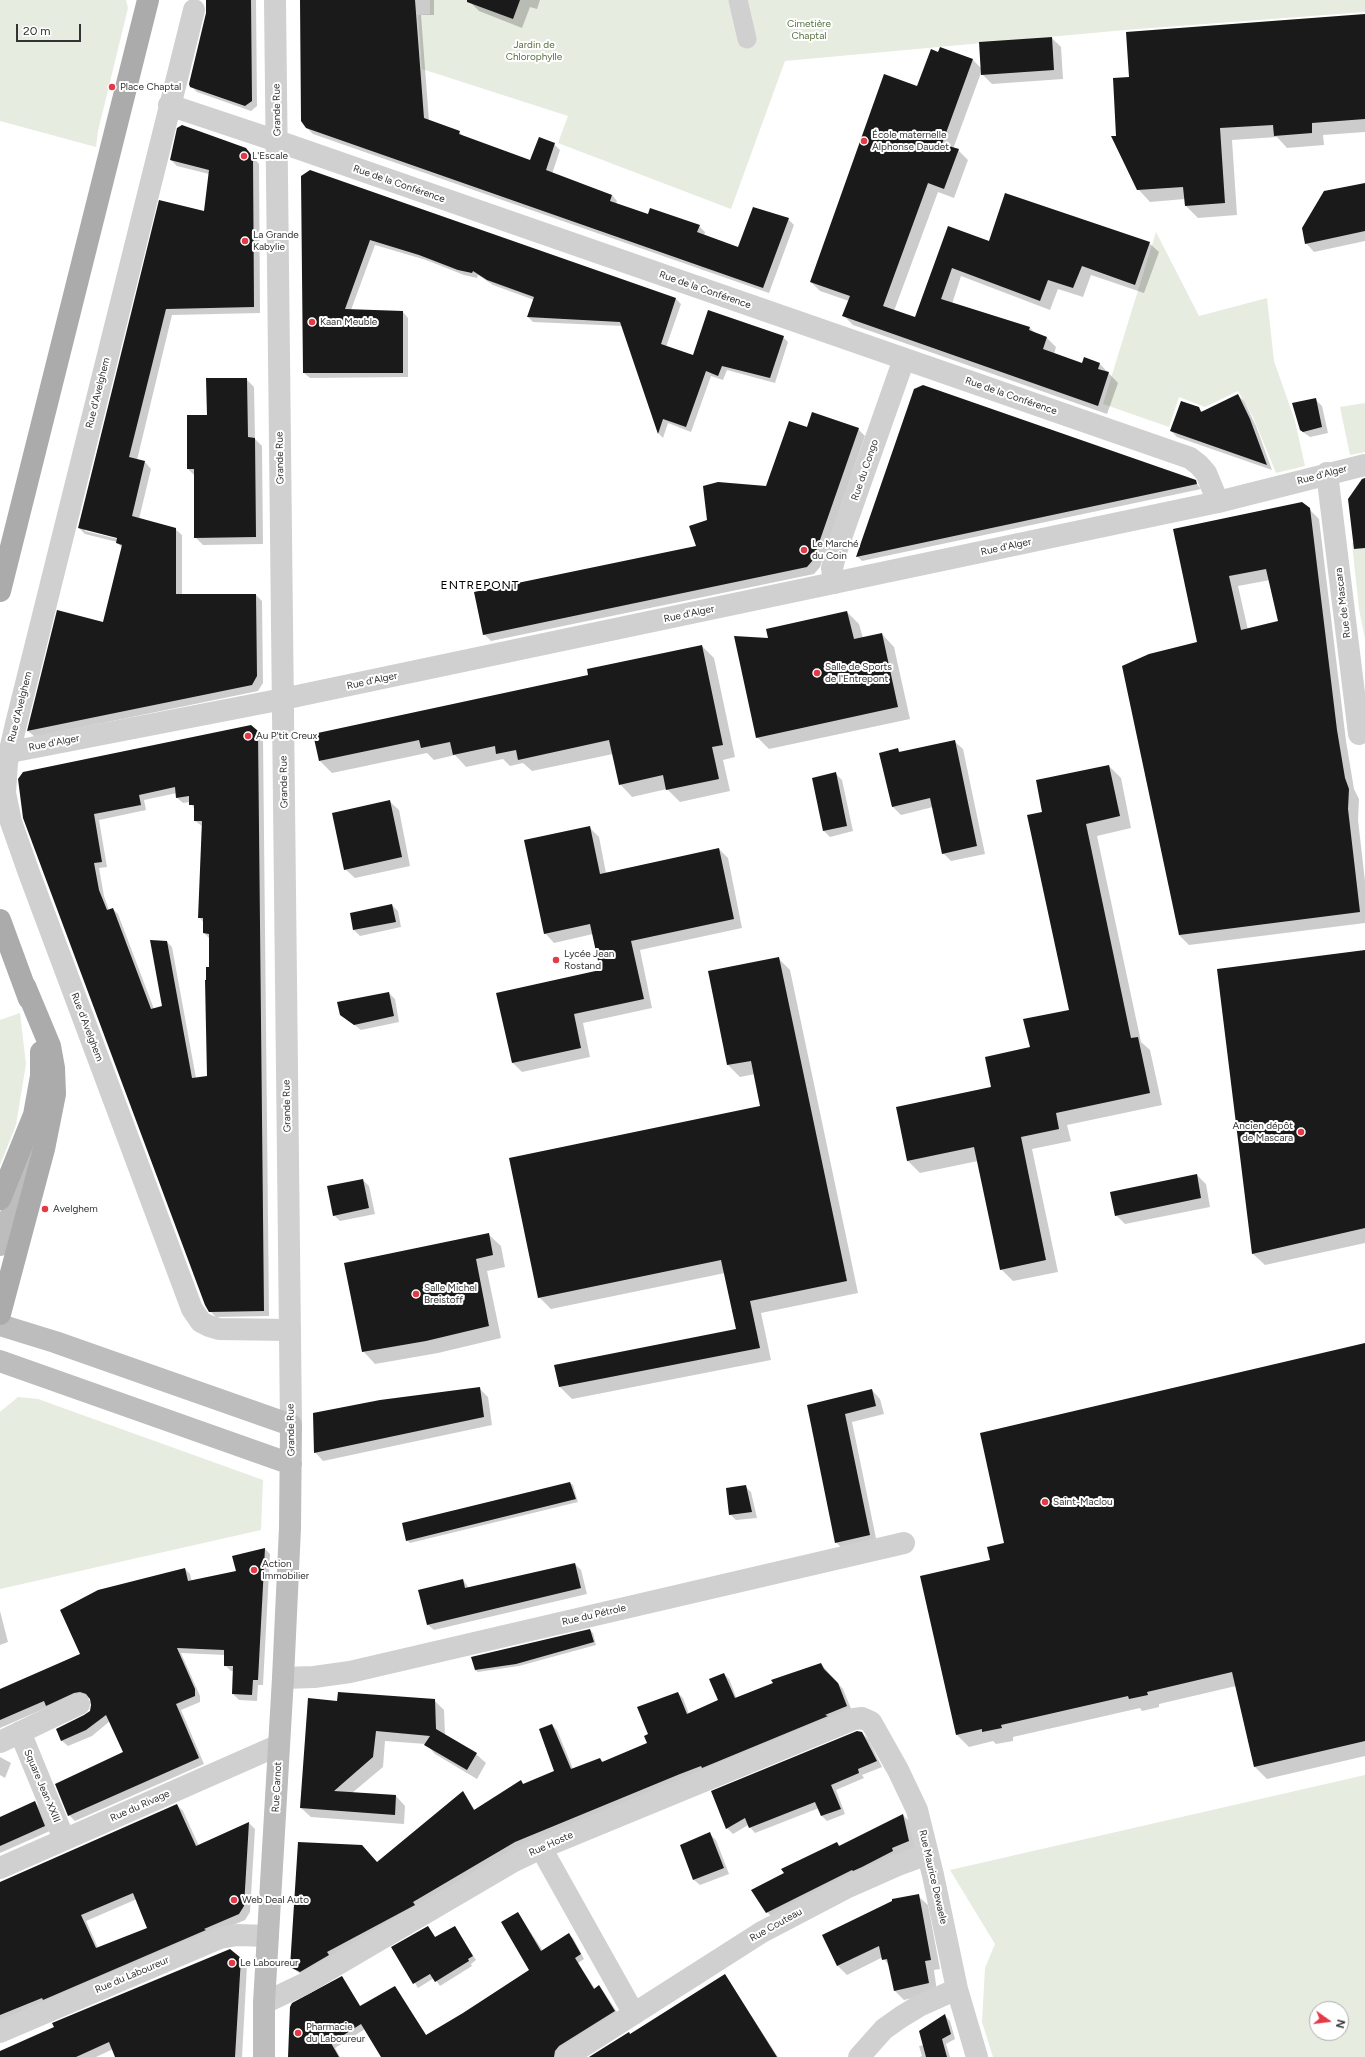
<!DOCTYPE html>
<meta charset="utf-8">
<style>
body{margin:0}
#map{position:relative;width:1365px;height:2057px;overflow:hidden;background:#fff;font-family:Figtree,sans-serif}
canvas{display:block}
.north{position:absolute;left:1309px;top:2001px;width:40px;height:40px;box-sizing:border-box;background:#fff;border:1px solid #adadad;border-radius:50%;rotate:104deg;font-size:11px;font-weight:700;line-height:16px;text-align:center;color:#333}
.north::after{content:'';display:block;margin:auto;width:14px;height:18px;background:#e63946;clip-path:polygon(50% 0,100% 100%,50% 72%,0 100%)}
.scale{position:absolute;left:16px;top:24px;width:65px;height:18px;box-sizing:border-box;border:2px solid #333;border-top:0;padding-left:5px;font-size:12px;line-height:14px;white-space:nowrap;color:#333;-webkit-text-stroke:3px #fff;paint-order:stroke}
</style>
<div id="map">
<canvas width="1365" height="2057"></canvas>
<div class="north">N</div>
<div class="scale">20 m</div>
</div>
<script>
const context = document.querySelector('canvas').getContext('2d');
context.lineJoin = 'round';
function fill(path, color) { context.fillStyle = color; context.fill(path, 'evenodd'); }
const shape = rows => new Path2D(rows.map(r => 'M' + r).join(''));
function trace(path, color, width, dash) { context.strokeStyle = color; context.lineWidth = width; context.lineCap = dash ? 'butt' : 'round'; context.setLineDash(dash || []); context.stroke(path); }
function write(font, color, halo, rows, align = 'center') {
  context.font = font + ' Figtree,sans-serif'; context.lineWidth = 4; context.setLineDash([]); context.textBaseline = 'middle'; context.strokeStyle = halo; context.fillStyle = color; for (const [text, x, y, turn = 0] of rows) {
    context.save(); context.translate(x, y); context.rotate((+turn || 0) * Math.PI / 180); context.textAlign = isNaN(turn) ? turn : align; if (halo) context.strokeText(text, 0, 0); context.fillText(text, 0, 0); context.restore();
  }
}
fill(shape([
 [0,0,126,0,128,8,98,131,96,147,0,121],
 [430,0,1365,0,1365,12,1125,30,785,61,731,209,558,143,568,116,422,69,418,15,430,14],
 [1156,232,1199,316,1267,298,1274,361,1295,421,1305,466,1276,473,1253,417,1238,391,1205,407,1179,397,1169,427,1103,404],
 [1365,403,1365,452,1350,455,1340,407],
 [1365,540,1365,639,1359,609,1352,543],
 [20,1013,26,1064,16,1125,0,1165,0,1020],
 [18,1397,38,1399,263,1480,261,1530,0,1589,0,1412],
 [1365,1775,1365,2057,993,2057,982,2022,985,1968,995,1944,950,1870],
 [1317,2009,1341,2009,1341,2033,1317,2033]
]), '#e6ecdf');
fill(shape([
 [207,0,256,0,257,106,251,111,197,92,191,86,207,13],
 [301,0,434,0,434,15,421,15,429,121,459,132,464,137,531,161,554,144,560,150,552,174,612,195,617,201,616,204,649,216,699,226,705,232,704,236,739,248,788,219,794,225,769,293,313,134,306,127],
 [470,0,540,0,537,9,530,7,522,28,479,11,470,2],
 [1365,16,1365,132,1323,135,1324,145,1287,148,1277,137,1232,140,1237,215,1198,218,1186,206,1185,199,1150,202,1138,189,1117,137,1130,78],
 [1052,38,1061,47,1063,79,992,84,981,73,953,149,958,150,968,160,954,198,938,192,894,311,915,318,948,228,989,242,1149,243,1159,252,1144,293,1091,275,1083,297,1058,289,1050,310,961,276,952,304,1030,328,1036,334,1047,338,1056,347,1054,354,1083,364,1100,364,1118,383,1107,414,853,325,843,315,849,301,820,291,811,282,917,87,941,49,973,60,982,69],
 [246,149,259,164,260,313,172,315,137,460,145,462,151,469,139,519,175,529,182,535,182,595,256,595,262,601,263,683,258,691,35,737,28,731,58,612,104,623,122,548,117,542,85,534,79,528,160,202,205,213,209,174,177,166,171,160],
 [85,529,122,538,122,540,85,531],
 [302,177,676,299,681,304,666,347,693,356,783,337,788,342,775,383,727,370,723,380,711,376,691,432,668,423,663,438,659,434,623,326,533,322,528,317,534,300,493,285,478,275,477,278,464,275,426,260,375,245,351,310,403,312,408,318,408,377,310,378,304,373],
 [1365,184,1365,241,1314,252,1306,243],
 [246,379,254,387,255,439,262,446,263,544,203,545,195,537,195,476,188,469,208,416],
 [1238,395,1244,401,1256,426,1272,470,1177,437,1171,431,1198,408,1203,412],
 [1316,400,1322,406,1328,433,1310,437,1300,430],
 [807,428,858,429,865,436,820,567,814,574,491,641,484,634,697,547,708,521,767,487],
 [1195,481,1201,489,862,561,857,556],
 [1309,509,1319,519,1346,741,1354,789,1359,799,1358,820,1365,881,1365,923,1189,945,1179,935,1198,642,1175,530],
 [1270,580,1279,622,1248,630,1238,586],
 [847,612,859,624,863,638,882,634,894,647,910,719,769,749,757,737,770,639],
 [702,646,714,658,735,757,723,760,730,791,680,802,667,789,632,797,620,784,613,754,532,771,523,763,510,766,503,759,466,767,455,755,434,760,427,753,332,773,320,761,590,676],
 [257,731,263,737,269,1316,216,1317,210,1311,24,818],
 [177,793,177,798,183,803,190,802,195,810,195,821,202,826,199,917,204,923,204,933,209,938,210,968,207,981,208,1077,196,1078,172,947,167,942,163,1007,154,1009,118,914,113,909,109,910,104,896,99,868,107,867,99,820,146,810,144,800],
 [954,741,963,749,985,854,951,861,943,853,933,807,901,815,892,806,898,749,901,753],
 [1109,766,1121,778,1131,828,1097,836,1141,1042,1150,1050,1162,1105,1067,1125,1071,1141,1032,1149,1058,1272,1013,1281,1001,1269,978,1161,920,1173,908,1161,897,1108,992,1087,1070,1010,1043,813],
 [836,774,842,780,853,831,830,837,824,831],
 [389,801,399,810,410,866,355,878,345,869],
 [589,827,599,837,606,873,719,849,728,858,742,928,640,950,652,1008,583,1023,590,1057,522,1072,513,1063,497,994,601,971,593,934,554,943,545,933],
 [392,905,398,911,401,927,360,936,354,930,351,914],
 [1365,951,1365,1243,1265,1265,1252,1253],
 [778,958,790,970,858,1293,761,1313,771,1360,572,1399,560,1387,555,1366,738,1330,725,1273,551,1309,539,1297,761,1107,755,1074,740,1077,728,1065,709,972],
 [389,993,395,999,399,1022,361,1030,341,1014],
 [1197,1175,1206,1184,1210,1207,1125,1224,1116,1215],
 [363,1180,369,1186,375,1214,340,1221,334,1215],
 [488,1234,501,1246,505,1267,487,1271,501,1338,438,1353,375,1364,363,1351],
 [1365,1345,1365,1756,1267,1779,1254,1766,1236,1686,1159,1704,1159,1707,1142,1711,1140,1708,1013,1737,1013,1741,996,1744,993,1741,969,1747,957,1735,991,1561,1006,1544],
 [479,1388,488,1397,492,1425,323,1461,315,1452],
 [872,1390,880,1399,884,1414,852,1422,877,1543,844,1551,836,1542,809,1405],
 [570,1483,573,1485,578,1502,410,1543,407,1540],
 [745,1486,751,1492,757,1518,736,1520,730,1514],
 [265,1549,270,1554,263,1685,258,1685,257,1701,239,1700,233,1694,234,1671,231,1671,225,1665,225,1655,181,1653,200,1696,200,1702,181,1710,204,1764,75,1821,69,1815,124,1753,110,1721,92,1736,68,1746,62,1741,57,1729,85,1716,90,1711,92,1705,91,1699,86,1697,48,1707,0,1728,0,1690,81,1654,185,1569,190,1574,192,1582,237,1571],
 [575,1564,581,1570,587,1594,434,1630,427,1624,463,1580,469,1588],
 [0,1611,8,1642,0,1645],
 [590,1630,593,1633,596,1645,519,1666,478,1672,475,1670],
 [821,1664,843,1689,852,1711,708,1773,305,1977,291,1967,377,1863,463,1792,475,1810,521,1781,524,1785,555,1772,552,1725,557,1730,573,1769,600,1759,604,1763,648,1744,649,1735,678,1693,683,1698,689,1714,719,1701,724,1674,729,1679,737,1699],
 [434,1700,444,1710,445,1735,476,1754,486,1763,477,1779,435,1754,426,1744,385,1741,383,1767,352,1793,396,1796,405,1806,404,1824,311,1817,301,1808,338,1702],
 [862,1733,868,1739,882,1767,862,1775,864,1778,836,1790,845,1814,827,1821,822,1816,819,1808,755,1833,748,1825,733,1834,727,1828],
 [0,1757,11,1763,5,1778,0,1775],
 [35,1802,40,1808,50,1831,0,1853,0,1818],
 [177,1805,183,1811,199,1846,249,1823,255,1829,250,1912,245,1920,0,2024,0,1883],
 [137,1899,149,1928,98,1948,86,1921],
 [903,1815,911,1823,916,1849,775,1920,767,1912,785,1874,837,1843,840,1846],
 [710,1834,716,1840,729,1874,700,1885,694,1880],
 [918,1896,928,1905,940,1969,934,1970,937,1992,904,2000,895,1991,889,1966,883,1957,847,1975,838,1966,824,1936],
 [518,1913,543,1951,568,1934,573,1938,584,1959,578,1963,595,1989,599,1987,603,1991,619,2015,558,2057,383,2057,365,2029,335,2048,340,2057,290,2057,342,1978,361,2007,394,1987,427,2036,531,1970],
 [428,1927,436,1938,454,1927,476,1960,471,1964,472,1966,440,1986,434,1978,418,1988,393,1948],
 [229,1950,247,1965,242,2057,117,2057,113,2049,96,2057,0,2057,0,2052,82,2016,80,2012],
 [725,1975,778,2057,591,2057,631,2035],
 [945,2016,950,2021,955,2039,946,2044,950,2057,920,2057,922,2056,919,2046,924,2045]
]), '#0003');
fill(shape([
 [206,0,251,0,252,101,245,106,190,87,189,84,206,13],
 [300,0,415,0,424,118,460,131,459,134,530,160,539,137,555,143,546,170,612,195,610,201,648,214,650,208,700,225,697,232,738,247,753,207,789,218,763,288,306,128,301,121],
 [467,0,520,0,513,19,467,2],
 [1365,14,1365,119,1312,123,1312,133,1274,136,1273,125,1220,128,1225,203,1185,206,1183,187,1137,190,1111,136,1116,136,1113,78,1129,77,1126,32],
 [1052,37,1054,70,981,75,979,42],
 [940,47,973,59,942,144,959,149,944,189,928,183,883,306,915,317,948,226,989,241,1005,193,1150,242,1135,285,1082,266,1073,288,1048,280,1040,301,952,268,941,299,1030,327,1029,330,1047,337,1043,349,1082,363,1084,357,1100,363,1098,369,1109,372,1098,406,842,316,850,296,810,282,884,74,917,86,931,49,938,52],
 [182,125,246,148,253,157,254,307,166,309,129,457,145,461,132,516,176,528,176,594,256,594,257,676,252,685,27,731,57,610,103,622,122,545,116,543,117,538,78,528,159,200,204,211,209,170,170,160,177,128],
 [310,170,676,298,661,344,693,355,708,310,784,336,770,378,722,366,718,376,706,371,686,427,663,419,658,434,620,322,527,317,534,297,487,280,473,271,472,273,458,270,419,255,370,240,345,309,403,311,403,373,303,373,301,176],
 [1365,183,1365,231,1305,244,1302,228,1324,191],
 [206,378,247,378,248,437,255,438,256,537,194,538,194,469,187,469,187,415,207,415],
 [923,385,1196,480,1197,484,856,557,914,389],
 [1238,394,1250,419,1267,465,1170,431,1181,401,1199,407,1201,412],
 [1316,398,1322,427,1303,432,1300,430,1292,403],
 [812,412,859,428,813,560,807,567,483,635,474,592,696,546,689,526,707,520,703,486,718,482,766,486,789,421,807,427],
 [1365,478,1365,548,1354,549,1348,499,1362,479],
 [1302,502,1310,508,1337,730,1345,778,1349,789,1348,809,1360,912,1179,935,1122,666,1149,654,1197,642,1173,529],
 [1266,569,1278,621,1241,630,1229,576],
 [847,611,854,639,882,633,898,707,756,738,734,636,768,638,766,629],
 [702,645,723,745,712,747,719,779,666,790,663,775,619,785,609,740,518,760,516,750,496,754,495,746,453,755,450,742,421,748,419,740,319,761,313,734,588,675,587,669],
 [251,725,258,731,264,1311,209,1312,205,1305,23,818,18,779,23,772],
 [175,787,176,798,189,796,189,805,194,805,194,821,202,821,198,918,203,918,203,933,209,934,209,967,206,967,206,980,205,980,207,1076,192,1078,167,941,150,940,162,1006,151,1009,113,908,107,910,99,890,94,863,102,862,94,814,141,805,139,795],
 [955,740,977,846,942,854,930,798,892,807,879,753,898,748,899,752],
 [1109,765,1120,816,1086,824,1131,1038,1138,1037,1150,1093,1056,1113,1059,1129,1021,1137,1046,1260,1000,1270,974,1147,907,1161,896,1107,991,1087,985,1057,1030,1047,1023,1019,1069,1010,1027,815,1042,812,1036,780],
 [836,772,847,826,823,831,812,778],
 [390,800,402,857,344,870,332,813],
 [590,826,600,874,719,848,734,919,631,941,644,999,574,1014,581,1048,512,1063,496,993,600,970,590,924,544,934,524,840],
 [392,904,396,922,353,930,350,913],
 [1365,950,1365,1228,1252,1254,1217,969],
 [779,957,847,1281,750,1301,760,1348,559,1387,554,1365,736,1329,721,1260,538,1298,509,1158,760,1106,751,1061,727,1065,708,971],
 [389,992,394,1016,354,1025,340,1015,337,1002],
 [1197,1174,1201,1198,1115,1216,1110,1192],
 [363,1179,369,1208,333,1216,327,1186],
 [489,1233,493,1255,476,1259,489,1326,426,1341,362,1352,344,1263],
 [1365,1343,1365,1741,1254,1767,1232,1672,1147,1692,1148,1695,1129,1699,1128,1696,1001,1725,1002,1728,982,1732,982,1729,956,1735,920,1576,990,1560,987,1547,1004,1543,980,1433],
 [480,1387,484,1417,314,1453,313,1413,380,1400],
 [872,1389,876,1406,845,1414,870,1535,835,1543,807,1405],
 [570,1482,576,1499,406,1541,402,1523],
 [746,1485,752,1512,729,1515,726,1488],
 [265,1548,258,1680,253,1680,252,1695,232,1694,233,1666,224,1666,224,1650,177,1648,195,1689,195,1696,176,1704,199,1758,68,1816,55,1784,123,1752,106,1715,86,1730,61,1741,56,1729,84,1715,90,1711,91,1705,90,1699,86,1694,80,1692,74,1693,46,1706,44,1701,0,1720,0,1689,80,1654,60,1610,98,1590,185,1568,188,1581,236,1571,232,1556],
 [575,1563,581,1588,427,1625,418,1590,463,1579,465,1588],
 [590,1629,594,1642,516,1664,475,1670,471,1657],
 [821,1663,824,1669,838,1683,847,1706,825,1715,828,1716,702,1768,701,1766,680,1774,515,1842,413,1902,415,1905,327,1952,329,1955,300,1972,290,1967,298,1842,362,1845,377,1862,463,1791,474,1810,521,1780,523,1784,554,1771,539,1729,552,1724,571,1769,600,1758,602,1762,647,1743,644,1736,648,1734,637,1707,678,1692,687,1714,718,1700,709,1679,724,1673,735,1698,773,1683,771,1680],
 [338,1692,435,1699,436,1729,477,1753,467,1770,424,1745,430,1736,376,1731,373,1757,334,1791,396,1795,395,1815,300,1808,308,1698,337,1701],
 [857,1731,862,1732,877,1761,858,1769,859,1773,831,1785,841,1809,821,1816,815,1802,749,1828,745,1818,726,1829,711,1791],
 [35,1801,45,1826,0,1846,0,1817],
 [177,1804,196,1846,249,1822,244,1906,239,1914,204,1929,206,1930,43,2000,42,1998,0,2015,0,1882],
 [133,1893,147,1928,96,1948,81,1915],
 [903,1814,909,1841,892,1848,893,1851,862,1867,853,1871,852,1870,766,1913,751,1890,784,1873,781,1869,837,1842,839,1846],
 [710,1832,724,1868,693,1880,680,1845],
 [919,1894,931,1960,925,1961,929,1983,894,1991,887,1959,882,1960,879,1946,837,1966,822,1935,892,1901,892,1899],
 [518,1912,541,1951,569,1933,581,1954,575,1958,594,1989,599,1985,615,2011,559,2046,555,2051,554,2057,381,2057,361,2024,331,2043,339,2057,288,2057,290,2007,292,2003,342,1976,360,2006,395,1986,426,2035,463,2013,529,1970,501,1922],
 [428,1926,435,1937,455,1926,473,1956,468,1959,469,1961,435,1982,430,1974,413,1984,391,1947],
 [230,1949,241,1958,235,2057,115,2057,109,2042,76,2057,0,2057,0,2051,54,2027,52,2023],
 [725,1974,777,2057,589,2057,629,2032,630,2034],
 [945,2014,951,2034,942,2039,947,2057,926,2057,919,2031]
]), '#1a1a1a');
trace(shape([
 [738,0,747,39]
]), '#d0d0d0', 19);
trace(shape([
 [194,10,16,724,7,763,5,793,11,822,29,873,192,1309,201,1322,209,1326,219,1329,290,1330],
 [169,105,277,141],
 [1327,473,1359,734],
 [834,583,832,568,837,549,904,359],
 [10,752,283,699],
 [283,1678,314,1677,350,1672,904,1543],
 [20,1732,64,1839],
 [0,1742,79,1704],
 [541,1848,634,2014],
 [0,1868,279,1745],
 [264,2003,304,1984,514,1861,541,1848,854,1719,862,1718,871,1722,898,1770,917,1810,933,1875,957,1989,977,2057],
 [0,2032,220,1938,237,1935,268,1936],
 [566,2057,762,1932,846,1888,898,1865,928,1854],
 [859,2057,884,2029,901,2017,919,2006,957,1989]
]), '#d0d0d0', 22);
trace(shape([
 [275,0,291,1425],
 [277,141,1190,458,1199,465,1206,473,1218,502],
 [283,699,1218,502,1365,465]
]), '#d0d0d0', 22);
trace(shape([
 [0,1245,27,1169,39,1127],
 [0,1325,55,1342,291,1425,290,1528,283,1678,264,2003,264,2057],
 [0,1361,291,1464]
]), '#bdbdbd', 22);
trace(shape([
 [0,591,148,0],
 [0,920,29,999],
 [0,1199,34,1115,41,1076,41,1052],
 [0,1314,44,1149,55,1094,54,1068,50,1046,25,986]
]), '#ababab', 22);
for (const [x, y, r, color] of [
 [112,87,4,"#e63946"],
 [864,141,4,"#e63946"],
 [244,156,4,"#e63946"],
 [245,241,4,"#e63946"],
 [312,322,4,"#e63946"],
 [804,550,4,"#e63946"],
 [817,673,4,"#e63946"],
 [248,736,4,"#e63946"],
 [556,960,4,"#e63946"],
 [1301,1132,4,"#e63946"],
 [45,1209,4,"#e63946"],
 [416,1294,4,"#e63946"],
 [1045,1502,4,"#e63946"],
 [254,1570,4,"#e63946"],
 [234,1900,4,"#e63946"],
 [232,1963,4,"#e63946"],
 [298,2033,4,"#e63946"]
]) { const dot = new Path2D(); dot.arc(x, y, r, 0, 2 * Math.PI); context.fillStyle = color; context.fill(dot); trace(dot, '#fff', 1.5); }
write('10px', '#56703f', '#fff', [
 ["Cimetière",809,24],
 ["Chaptal",809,36],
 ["Jardin de",534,45],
 ["Chlorophylle",534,57]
]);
write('10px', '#333', '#fff', [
 ["Place Chaptal",120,87],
 ["École maternelle",872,135],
 ["Alphonse Daudet",872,147],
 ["L'Escale",252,156],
 ["La Grande",253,235],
 ["Kabylie",253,247],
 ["Kaan Meuble",320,322],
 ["Le Marché",812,544],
 ["du Coin",812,556],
 ["Salle de Sports",825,667],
 ["de l'Entrepont",825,679],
 ["Au P'tit Creux",256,736],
 ["Lycée Jean",564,954],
 ["Rostand",564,966],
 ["Ancien dépôt",1293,1126,"right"],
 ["de Mascara",1293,1138,"right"],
 ["Avelghem",53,1209],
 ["Salle Michel",424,1288],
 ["Breistoff",424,1300],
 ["Saint-Maclou",1053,1502],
 ["Action",262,1564],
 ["Immobilier",262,1576],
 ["Web Deal Auto",242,1900],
 ["Le Laboureur",240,1963],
 ["Pharmacie",306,2027],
 ["du Laboureur",306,2039]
], 'left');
write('10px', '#333', '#fff', [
 ["Grande Rue",277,110,-91],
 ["Rue de la Conférence",399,184,19],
 ["Rue de la Conférence",705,290,19],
 ["Rue d'Avelghem",98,393,-76],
 ["Rue de la Conférence",1011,396,19],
 ["Grande Rue",280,458,-91],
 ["Rue du Congo",865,470,-71],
 ["Rue d'Alger",1322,475,-15],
 ["Rue d'Alger",1006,547,-12],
 ["Rue de Mascara",1343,603,-97],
 ["Rue d'Alger",689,614,-12],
 ["Rue d'Alger",372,681,-12],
 ["Rue d'Avelghem",20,707,-76],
 ["Rue d'Alger",54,743,-11],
 ["Grande Rue",284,782,-91],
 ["Rue d'Avelghem",87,1027,69],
 ["Grande Rue",287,1106,-91],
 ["Grande Rue",291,1430,-91],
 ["Rue du Pétrole",594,1615,-13],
 ["Square Jean XXIII",42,1786,67],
 ["Rue Carnot",277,1787,-87],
 ["Rue du Rivage",140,1806,-24],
 ["Rue Hoste",551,1844,-24],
 ["Rue Maurice Dewaele",933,1877,77],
 ["Rue Couteau",776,1925,-29],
 ["Rue du Laboureur",132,1975,-23]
]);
context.letterSpacing = '1px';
write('12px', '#000', '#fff', [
 ["ENTREPONT",480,585]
]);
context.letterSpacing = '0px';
</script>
